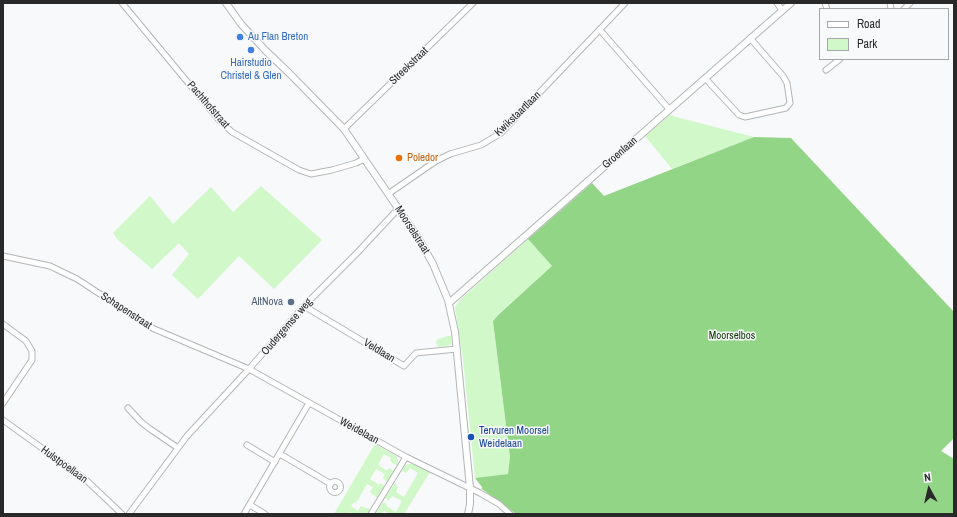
<!DOCTYPE html>
<style>
body{margin:0}
#map{position:relative;width:957px;height:517px;overflow:hidden;background:#f8f9fa;font-family:"Archivo Narrow",sans-serif}
canvas{display:block}
.frame{position:absolute;inset:0;border:4px solid #29292a;pointer-events:none}
.legend{position:absolute;left:819px;top:8px;width:130px;height:52px;box-sizing:border-box;background:#f8f9fa;border:1px solid #a5a6a7;margin:0;padding:5px 7px;list-style:none;font-size:12px;color:#29292a}
.legend li{display:flex;align-items:center;gap:8px;height:20px}
.legend b{width:20px;border:1px solid #a5a6a7}
.north{position:absolute;left:909px;top:469px;width:40px;height:40px;-webkit-text-stroke:3px #f8f9fa;paint-order:stroke;rotate:352deg;font-size:11px;font-weight:700;line-height:16px;text-align:center;color:#29292a}
.north::after{content:'';display:block;margin:auto;width:14px;height:18px;background:#29292a;clip-path:polygon(50% 0,100% 100%,50% 72%,0 100%)}
</style>
<div id="map">
<canvas width="957" height="517"></canvas>
<div class="frame"></div>
<ul class="legend">
<li><b style="height:5px;background:#fff"></b>Road</li>
<li><b style="height:11px;background:#d0f8c8"></b>Park</li>
</ul>
<div class="north">N</div>
</div>
<script>
const context = document.querySelector('canvas').getContext('2d');
context.lineJoin = 'round';
function fill(path, color) { context.fillStyle = color; context.fill(path, 'evenodd'); }
const shape = rows => new Path2D(rows.map(r => 'M' + r).join(''));
function trace(path, color, width, dash) { context.strokeStyle = color; context.lineWidth = width; context.lineCap = dash ? 'butt' : 'round'; context.setLineDash(dash || []); context.stroke(path); }
function write(font, color, halo, rows, align = 'center') {
  context.font = font + ' "Archivo Narrow",sans-serif'; context.lineWidth = 3; context.setLineDash([]); context.textBaseline = 'middle'; context.strokeStyle = halo; context.fillStyle = color; for (const [text, x, y, turn = 0] of rows) {
    context.save(); context.translate(x, y); context.rotate((+turn || 0) * Math.PI / 180); context.textAlign = isNaN(turn) ? turn : align; if (halo) context.strokeText(text, 0, 0); context.fillText(text, 0, 0); context.restore();
  }
}
fill(shape([
 [670,115,676,117,754,137,672,169,645,136],
 [261,186,322,240,274,289,239,256,198,299,172,275,189,254,179,243,152,269,118,240,113,233,150,196,173,224,211,187,233,212],
 [528,239,552,266,497,315,493,321,510,457,508,474,475,478,463,359,455,307,460,300],
 [448,336,451,336,451,344,447,346,438,347,436,342,438,339],
 [375,444,396,456,398,460,397,466,390,461,391,458,384,454,378,465,387,471,389,468,394,471,387,482,383,478,385,474,376,469,370,479,379,485,380,483,385,486,377,498,370,492,373,487,367,484,356,503,354,502,351,506,358,511,361,506,365,508,368,508,370,509,367,514,353,514,350,512,348,514,334,514],
 [409,464,412,464,430,472,404,514,390,514,384,511,381,514,376,513,383,502,387,504,386,506,396,512,402,501,392,496,389,501,385,498,395,483,398,487,396,492,404,497,418,473,410,468,406,473,402,471,405,466]
]), '#d0f8c8');
fill(shape([
 [754,137,791,138,954,312,954,438,941,451,954,459,954,514,516,514,482,489,482,487,475,478,508,474,510,457,493,321,498,315,552,266,528,239,592,183,604,196]
]), '#93d587');
const minor = shape([
 [122,3,219,120,232,132,299,170,311,174,332,170,356,163,364,159],
 [777,3,782,10],
 [825,3,827,9],
 [890,3,891,9],
 [904,9,910,3],
 [600,30,669,109],
 [826,70,840,59],
 [705,78,739,115,745,117,786,108,790,103,787,83,783,76,750,38],
 [344,129,473,3],
 [388,194,436,161,450,154,481,145,501,133,625,3],
 [3,256,50,266,77,279,152,328,249,369,406,457,480,493,499,504,510,514],
 [304,306,404,366,416,353,457,349],
 [3,324,26,341,32,351,32,360,3,403],
 [128,408,141,422,150,429,178,448],
 [3,420,85,479,122,514],
 [247,445,275,462],
 [280,454,331,484],
 '329.5 487a5.5 5.5 0 1 1 11 0a5.5 5.5 0 1 1-11 0Z',
 [250,505,265,514],
 [129,514,187,436,249,369,304,306,356,254,398,209],
 [244,514,309,403],
 [371,514,406,457]
]);
const tertiary = shape([
 [226,3,241,24,265,50,290,74,344,129,419,239,433,264,448,300,455,332,470,488,470,504,468,514],
 [449,303,791,3]
]);
trace(minor, '#b4b5b6', 7);
trace(tertiary, '#b4b5b6', 8);
trace(minor, '#fff', 5);
trace(tertiary, '#fff', 6);
for (const [x, y, r, color] of [
 [240,37,4,"#3f7fe0"],
 [251,50,4,"#3f7fe0"],
 [399,158,4,"#e8710a"],
 [291,302,4,"#5c6f8a"],
 [471,437,4,"#1a4fb4"]
]) { const dot = new Path2D(); dot.arc(x, y, r, 0, 2 * Math.PI); context.fillStyle = color; context.fill(dot); trace(dot, '#f8f9fa', 1.5); }
write('11px', '#366cbe', '#f8f9fa', [
 ["Au Flan Breton",248,37],
 ["Hairstudio",251,63,"center"],
 ["Christel & Glen",251,76,"center"]
], 'left');
write('11px', '#29292a', '#f8f9fa', [
 ["Streekstraat",409,66,-44],
 ["Pachthofstraat",208,105,49],
 ["Kwikstaartlaan",518,114,-44],
 ["Groenlaan",620,153,-41],
 ["Moorselstraat",412,230,57],
 ["Schapenstraat",126,311,33],
 ["Oudergemse weg",287,327,-49],
 ["Veldlaan",379,351,31],
 ["Weidelaan",359,431,29],
 ["Hulstpoellaan",64,465,36]
]);
write('11px', '#c56008', '#f8f9fa', [
 ["Poledor",407,158]
], 'left');
write('11px', '#4e5e75', '#f8f9fa', [
 ["AltNova",283,302]
], 'right');
write('11px', '#0b3802', '#f8f9fa', [
 ["Moorselbos",732,336]
]);
write('11px', '#164399', '#f8f9fa', [
 ["Tervuren Moorsel",479,431],
 ["Weidelaan",479,444]
], 'left');
</script>
